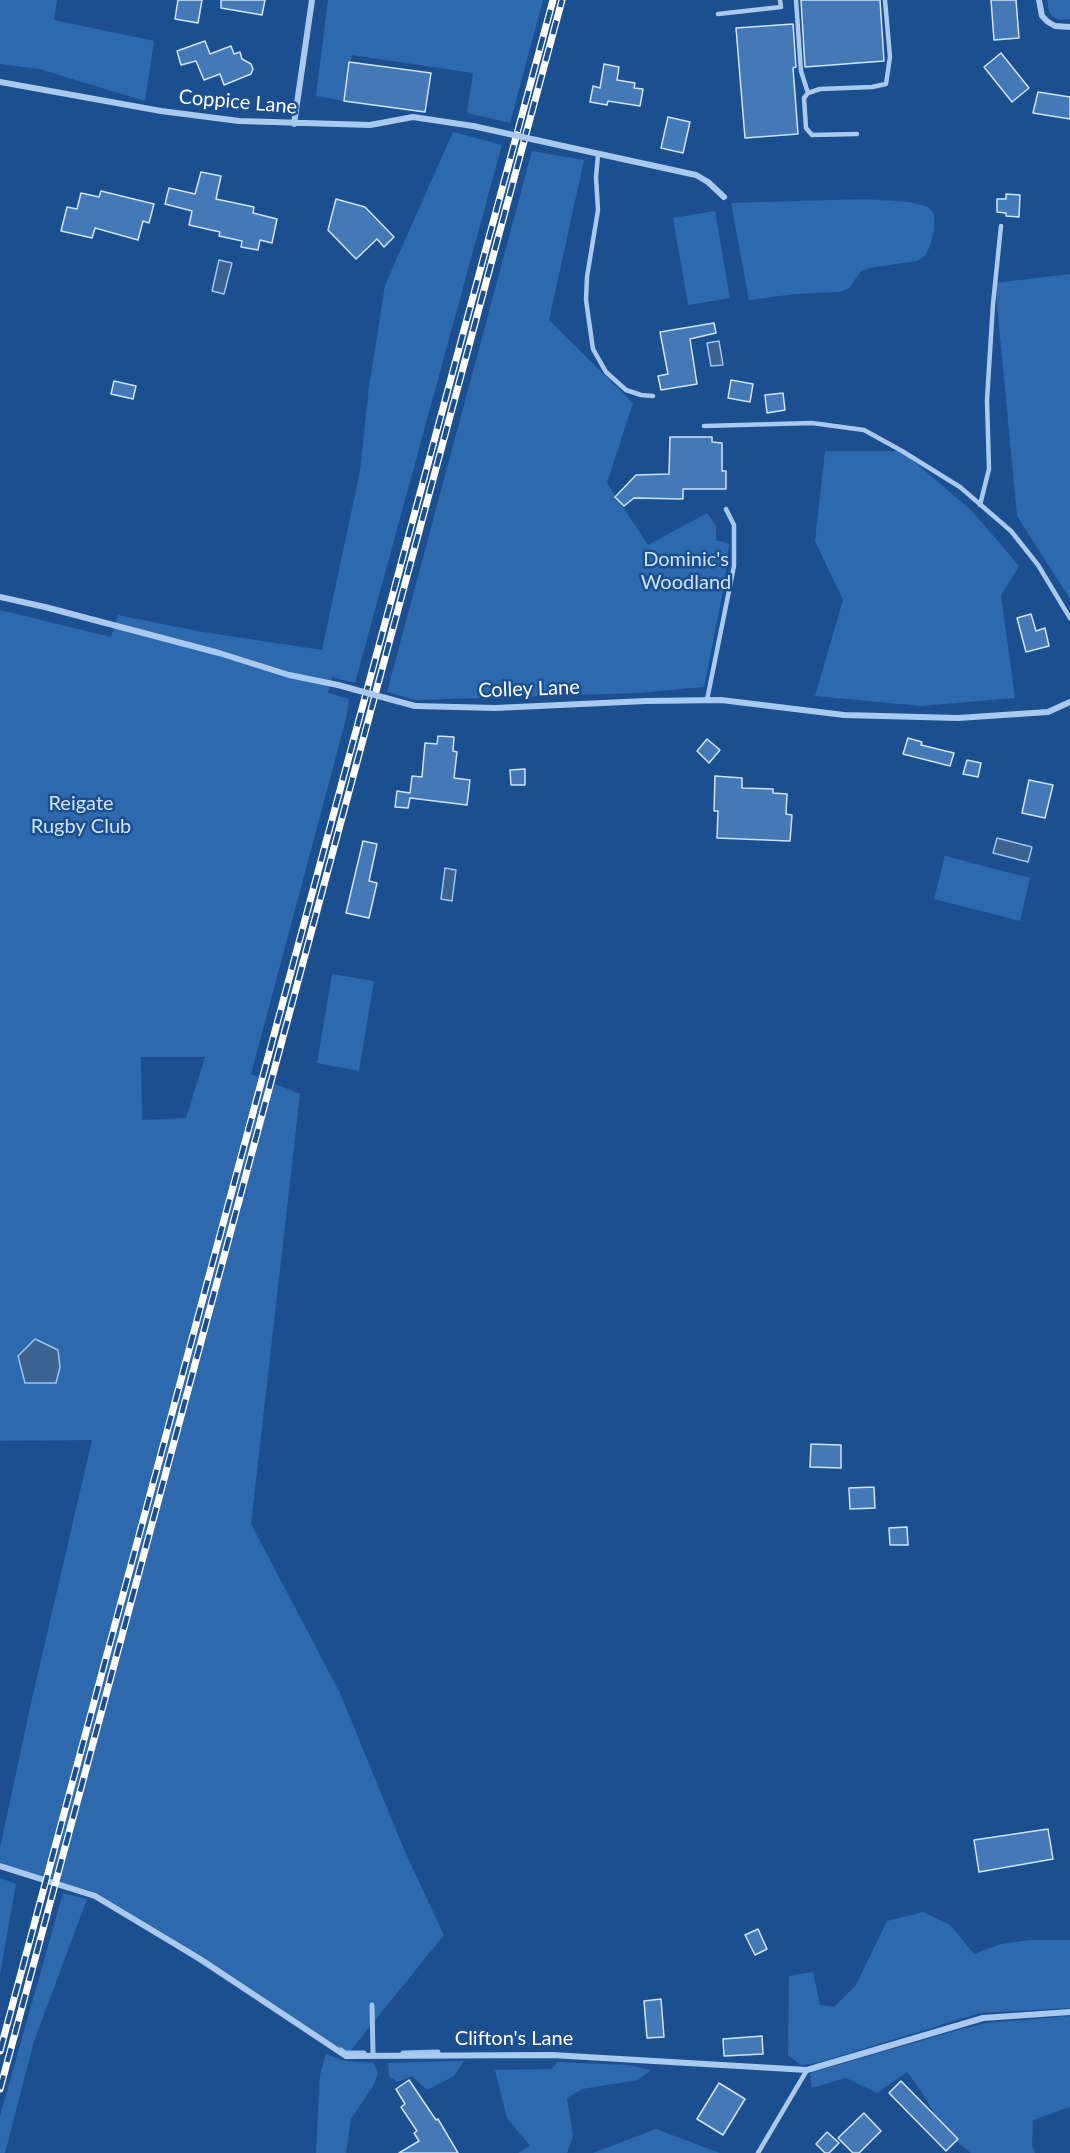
<!DOCTYPE html>
<style>
body{margin:0}
canvas{display:block;background:#1b4f8f}
</style>
<canvas width="1070" height="2153"></canvas>
<script>
const context = document.querySelector('canvas').getContext('2d');
context.lineJoin = 'round';
function fill(path, color) { context.fillStyle = color; context.fill(path, 'evenodd'); }
const shape = rows => new Path2D(rows.map(r => 'M' + r).join(''));
function trace(path, color, width, dash) { context.strokeStyle = color; context.lineWidth = width; context.lineCap = dash ? 'butt' : 'round'; context.setLineDash(dash || []); context.stroke(path); }
function write(font, color, halo, rows, align = 'center') {
  context.font = font + ' Lato,sans-serif'; context.lineWidth = 5; context.setLineDash([]); context.textBaseline = 'middle'; context.strokeStyle = halo; context.fillStyle = color; for (const [text, x, y, turn = 0] of rows) {
    context.save(); context.translate(x, y); context.rotate((+turn || 0) * Math.PI / 180); context.textAlign = isNaN(turn) ? turn : align; if (halo) context.strokeText(text, 0, 0); context.fillText(text, 0, 0); context.restore();
  }
}
fill(shape([
 [0,0,57,0,54,20,154,41,145,101,39,69,0,64],
 [328,0,543,0,510,123,467,113,473,73,352,55,344,101,316,96],
 [1047,0,1070,0,1070,19,1060,20,1053,17,1049,11],
 [453,132,502,145,355,683,332,677,328,693,349,699,346,719,251,1074,300,1094,251,1524,340,1693,405,1852,444,1935,346,2056,92,1895,0,1866,0,1848,31,1703,92,1440,0,1441,0,610,111,637,118,615,203,632,322,650,360,471,369,387,385,285],
 [141,1057,205,1057,186,1118,142,1120],
 [35,1339,58,1350,18,1356],
 [532,151,584,160,549,320,633,403,607,483,648,545,707,513,716,526,716,540,729,544,724,587,704,687,638,693,416,700,387,692],
 [865,199,910,202,928,207,934,214,934,230,930,246,925,256,917,261,869,268,861,271,849,288,840,292,795,294,749,300,731,203],
 [715,211,730,298,688,305,673,218],
 [1070,274,1070,599,1017,516,995,283],
 [825,451,902,451,973,512,1019,566,1001,595,1015,698,921,706,815,696,843,600,815,541],
 [945,856,1030,878,1020,921,934,899],
 [332,974,374,981,359,1071,317,1063],
 [0,1878,16,1884,0,1974],
 [63,1893,87,1899,34,2041,5,2153,0,2153,0,2116],
 [923,1912,950,1925,974,1954,1001,1944,1030,1940,1070,1940,1070,2008,980,2013,817,2063,801,2065,788,2055,789,1976,813,1972,820,2005,834,2007,856,1985,887,1921],
 [1070,2016,1070,2107,1033,2120,1032,2145,1035,2153,971,2153,945,2132,923,2094,907,2072,877,2093,846,2078,812,2088,810,2073,958,2030,987,2023],
 [326,2054,345,2061,374,2063,378,2074,373,2086,351,2119,346,2153,316,2153,320,2075],
 [464,2061,454,2076,427,2090,412,2076,397,2082,389,2076,388,2063],
 [557,2062,628,2065,651,2070,638,2080,582,2089,567,2098,573,2136,567,2153,518,2153,530,2146,507,2118,495,2070,552,2069],
 [656,2129,720,2153,721,2153,593,2153]
]), '#2e69ad');
const water = shape([
 [219,260,232,263,224,294,212,291,219,260],
 [719,341,723,365,711,366,707,343,719,341],
 [997,838,1032,847,1028,862,993,853,997,838],
 [445,868,456,870,452,901,441,899,445,868],
 [35,1339,58,1350,60,1367,56,1383,25,1383,18,1356,35,1339]
]);
fill(water, '#3c6290');
trace(water, '#9cc4f0', 1.5);
trace(shape([
 [372,2005,373,2053],
 [341,2050,345,2053,364,2053],
 [403,2053,438,2052]
]), '#9cc4f0', 5);
const building = shape([
 [178,0,202,0,198,23,175,19,178,0],
 [221,0,265,0,262,15,221,8,221,0],
 [801,0,880,0,884,61,805,67,801,0],
 [991,0,1016,0,1019,38,994,40,991,0],
 [793,24,796,67,793,68,798,134,745,138,736,28,793,24],
 [205,41,210,54,231,46,234,54,240,52,242,59,251,64,253,69,251,74,224,85,220,74,204,80,196,61,181,65,177,51,205,41],
 [1001,53,1029,88,1012,102,984,67,1001,53],
 [349,62,431,73,425,112,344,101,349,62],
 [604,64,619,67,617,80,635,83,634,88,643,89,640,106,608,101,607,105,590,102,593,86,600,88,604,64],
 [1038,92,1070,97,1070,119,1033,113,1038,92],
 [668,117,690,122,683,153,661,148,668,117],
 [201,172,221,176,216,199,254,207,253,213,277,219,272,243,260,240,258,250,241,247,242,241,219,236,220,232,189,225,192,211,165,204,169,188,195,194,201,172],
 [101,191,154,204,149,223,143,221,138,240,95,228,92,238,61,231,67,207,77,209,81,193,99,197,101,191],
 [1006,194,1020,195,1019,217,1006,216,1006,213,997,212,997,199,1006,199,1006,194],
 [336,199,365,207,394,237,384,247,377,239,356,259,328,230,336,199],
 [714,323,716,333,690,339,697,384,661,390,658,376,668,374,660,332,714,323],
 [731,380,753,384,750,402,728,398,731,380],
 [114,381,136,386,133,399,111,394,114,381],
 [783,393,785,410,767,413,765,395,783,393],
 [670,437,712,437,712,442,722,443,722,471,726,471,726,489,683,489,683,499,634,498,624,506,615,497,636,475,669,474,670,437],
 [1031,614,1036,631,1045,628,1049,646,1026,652,1017,618,1031,614],
 [438,736,454,737,453,751,457,752,454,778,470,780,467,805,410,798,408,808,395,807,397,791,410,793,412,776,422,777,425,743,437,744,438,736],
 [908,738,922,742,921,745,954,753,950,766,903,754,908,738],
 [707,739,720,750,709,763,697,751,707,739],
 [967,760,981,763,978,777,963,774,967,760],
 [525,769,525,785,511,785,510,770,525,769],
 [715,776,742,778,742,788,773,789,773,793,787,794,786,814,792,815,790,841,717,838,718,811,714,811,715,776],
 [1029,780,1053,785,1045,818,1022,813,1029,780],
 [363,841,377,844,369,881,377,883,369,918,346,913,363,841],
 [811,1444,841,1445,841,1468,810,1467,811,1444],
 [874,1487,875,1508,850,1509,849,1488,874,1487],
 [907,1527,908,1545,890,1545,889,1528,907,1527],
 [1048,1829,1053,1859,979,1872,974,1840,1048,1829],
 [758,1929,767,1949,755,1955,745,1935,758,1929],
 [661,1999,664,2037,647,2038,644,2001,661,1999],
 [762,2036,763,2054,724,2056,723,2039,762,2036],
 [409,2080,436,2120,438,2119,458,2153,399,2153,419,2141,414,2133,417,2131,401,2107,405,2104,396,2089,409,2080],
 [901,2081,958,2139,946,2151,889,2093,901,2081],
 [719,2083,745,2099,723,2135,697,2119,719,2083],
 [864,2113,881,2131,859,2153,853,2153,838,2138,864,2113],
 [827,2132,839,2143,829,2153,825,2153,816,2144,827,2132]
]);
fill(building, '#4478b7');
trace(building, '#cfe3fa', 1.5);
trace(shape([
 [796,0,801,71,808,93],
 [718,14,781,7,780,0],
 [857,134,812,135,806,128,804,98,808,93,820,89,872,87,886,84,890,57,885,0],
 [598,155,596,177,598,210,587,277,586,300,593,349,606,372,626,390,641,395,653,396],
 [704,426,812,423,864,430,902,451,960,487,1011,531,1038,565,1070,618],
 [980,505,989,469,987,400,993,304,1001,226],
 [707,700,734,566,734,525,726,509],
 [758,2153,807,2070]
]), '#a9c9ee', 4.5);
trace(shape([
 [1039,0,1042,16,1048,22,1055,26,1070,27],
 [0,82,161,111,239,121,370,125,413,117,473,126],
 [294,124,312,0],
 [563,146,696,175,708,182,724,197],
 [0,597,45,607,219,653,289,675,338,685],
 [415,706,495,708,646,701,721,700,844,715,958,718,1048,712,1070,702],
 [0,1866,95,1896,200,1959,346,2056,552,2055,807,2070,983,2018,1070,2012]
]), '#a9c9ee', 6);
const rail = shape([
 [0,2051,553,0],
 [0,2089,562,0]
]);
trace(rail, '#fff', 7);
trace(rail, '#1b4f8f', 4.5, [14]);
trace(shape([
 [473,126,563,146],
 [338,685,415,706]
]), '#a9c9ee', 6);
write('20px', '#fff', '#1b4f8f', [
 ["Coppice Lane",238,102,5],
 ["Colley Lane",529,689,-2],
 ["Clifton's Lane",514,2039]
]);
write('20px', '#cfe3fa', '#1b4f8f', [
 ["Dominic's",686,560],
 ["Woodland",686,583],
 ["Reigate",81,804],
 ["Rugby Club",81,827]
]);
</script>
